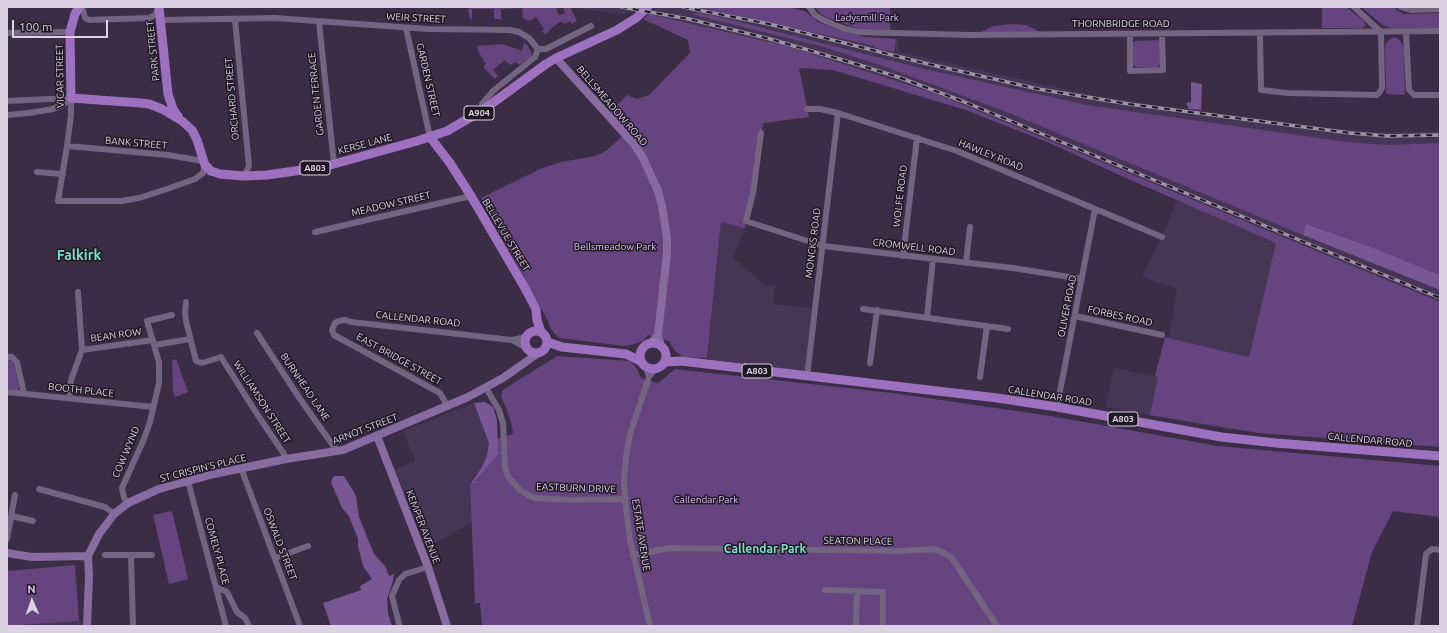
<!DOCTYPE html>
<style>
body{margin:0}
#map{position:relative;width:1447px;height:633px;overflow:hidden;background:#3b2d46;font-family:Ubuntu,sans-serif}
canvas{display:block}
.frame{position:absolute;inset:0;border:8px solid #dbd2e3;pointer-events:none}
.north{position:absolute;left:12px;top:581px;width:40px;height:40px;-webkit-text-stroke:3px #1f1824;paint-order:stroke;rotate:358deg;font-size:11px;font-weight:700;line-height:16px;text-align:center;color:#dbd2e3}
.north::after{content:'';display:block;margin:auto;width:14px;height:18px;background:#dbd2e3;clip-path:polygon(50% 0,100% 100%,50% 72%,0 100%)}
.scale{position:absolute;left:12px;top:20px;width:96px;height:18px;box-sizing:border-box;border:2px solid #dbd2e3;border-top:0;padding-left:5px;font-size:12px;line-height:14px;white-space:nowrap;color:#dbd2e3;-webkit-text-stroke:3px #1f1824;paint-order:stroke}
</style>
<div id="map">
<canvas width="1447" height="633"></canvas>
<div class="frame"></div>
<div class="north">N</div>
<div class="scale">100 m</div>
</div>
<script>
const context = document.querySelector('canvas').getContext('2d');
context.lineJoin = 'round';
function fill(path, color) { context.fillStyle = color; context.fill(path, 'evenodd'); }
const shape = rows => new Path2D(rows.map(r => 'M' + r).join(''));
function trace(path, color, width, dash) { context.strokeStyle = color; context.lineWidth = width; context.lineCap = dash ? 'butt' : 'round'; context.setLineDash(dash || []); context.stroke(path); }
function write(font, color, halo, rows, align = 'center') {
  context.font = font + ' Ubuntu,sans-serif'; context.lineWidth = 3; context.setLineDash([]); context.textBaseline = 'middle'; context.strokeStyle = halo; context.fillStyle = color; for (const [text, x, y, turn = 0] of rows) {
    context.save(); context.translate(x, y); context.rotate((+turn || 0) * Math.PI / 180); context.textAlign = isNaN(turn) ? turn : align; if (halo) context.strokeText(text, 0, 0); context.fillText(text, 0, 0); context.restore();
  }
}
fill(shape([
 [568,7,633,7,625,15],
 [656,7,733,7,818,22,844,32,865,37,896,39,898,37,899,52,1100,97,1254,120,1372,132,1440,132,1440,143,1432,144,1389,145,1347,142,1125,154,1440,275,1440,436,1432,445,1429,446,1259,433,1233,429,1231,430,1105,407,1114,368,1158,377,1249,357,1169,338,1177,289,1142,277,1162,237,1177,200,1126,178,1052,144,966,110,833,70,799,67,688,40,643,19],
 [721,222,745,228,733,258,765,285,775,286,773,304,816,308,807,377,707,365],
 [474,403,489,443,487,456,482,467,470,485,472,522,428,547,395,470,415,461,403,431],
 [81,621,81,626,12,626,74,621]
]), '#473555');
fill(shape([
 [473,7,561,7,556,9,559,15,565,13,563,7,570,7,577,21,571,24,570,21,565,24,562,22,560,22,549,30,549,32,545,35,542,31,544,29,536,17,530,21,523,18,522,8,501,9,501,19,494,19,494,9,472,9,472,19,470,20,468,9,473,8],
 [697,7,786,7,805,11,818,22,844,32,865,37,896,39,894,52,875,48,875,46],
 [815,7,890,7,890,30,859,29,825,17,819,12],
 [1322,7,1346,7,1364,21,1365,26,1362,28,1322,28],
 [1361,7,1393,7,1403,14,1440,13,1440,28,1391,28,1384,26],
 [704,13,920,68,1087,105,1347,142,1389,145,1440,143,1440,275,1374,248,1306,224,1303,235,1004,111,880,65,820,46,691,14],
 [649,14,790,47,937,94,1440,302,1440,447,1259,433,1150,415,1158,377,1155,376,1165,337,1249,357,1276,243,1126,178,1052,144,966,110,833,70,799,68,809,117,764,123,761,133,745,228,721,222,707,358,685,357,679,354,674,350,669,341,648,335,643,341,634,344,624,346,559,338,550,328,548,321,481,198,540,169,561,162,595,156,606,151,625,134,608,115,627,95,637,99,649,95,690,53,688,40,643,19],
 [1013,24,1025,25,1035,29,1040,33,981,32,993,26],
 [1392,38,1397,38,1401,42,1404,47,1405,95,1386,94,1385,47,1387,42],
 [1158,40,1161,44,1161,63,1158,67,1136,67,1132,64,1132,44,1135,41],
 [524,43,528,46,531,52,532,56,519,65,516,62,510,65,505,60,493,70,498,76,495,79,483,67,486,64,478,51,477,46,502,44,522,51],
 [557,356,630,361,637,369,641,378,658,383,675,369,892,393,1051,416,1218,446,1440,466,1440,517,1393,511,1372,552,1352,626,482,626,480,603,475,603,470,485,482,467,487,456,489,443,499,438,513,434,512,426,507,410,501,396,503,390],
 [176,359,188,392,175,397,173,392,172,361],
 [7,360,12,361,14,363,19,388,17,390,7,389],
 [172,511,188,579,169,584,153,515],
 [75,565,79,621,7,626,7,571]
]), '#664480');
fill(shape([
 [1191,82,1202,84,1201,110,1189,109,1186,103,1191,102],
 [1306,224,1374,248,1440,275,1440,290,1303,235],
 [485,402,493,407,497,420,498,454,473,483,470,485,482,467,487,456,489,443,474,403],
 [335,476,344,476,352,489,356,496,359,517,374,554,385,566,389,576,394,574,393,581,387,599,388,613,392,626,331,626,323,603,361,590,360,586,372,579,363,566,358,546,358,539,349,516,342,508,331,482,333,477]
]), '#795694');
trace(shape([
 [82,7,85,18,89,20,149,18,155,15,158,9],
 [809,7,815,15,823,20,845,29,859,32,969,35,1440,31],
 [1401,7,1411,10,1440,9],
 [161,20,275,18,428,29,510,30,519,32,529,38,538,49],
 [235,20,249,166,244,176],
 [319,22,334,164],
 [406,28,430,137],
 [1406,32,1409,90,1414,95,1440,95],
 [7,33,70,32],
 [1260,33,1261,90,1288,93,1377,95,1379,93,1382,88,1381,32,1354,7],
 [1130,34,1130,71,1163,70,1162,34],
 [71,98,71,115,67,146,58,201,121,201,139,198,167,189,195,179,203,173,205,165],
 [7,101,71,98],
 [807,109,820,109,838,113,957,151,1162,237],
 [483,110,482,104,493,91,535,57,538,49,546,49,591,26],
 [7,115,29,113,53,109,67,102,71,98],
 [761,133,753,193,746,221,823,246,1013,268,1082,279],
 [67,146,168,155,203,161],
 [37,172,63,174],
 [315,232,471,196],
 [903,256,917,138],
 [966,263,970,227],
 [186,302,185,313,186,321,196,361,202,363,221,357,257,414,284,454,286,459],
 [863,309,1008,329],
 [1075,316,1162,335],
 [927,317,933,259],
 [257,333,300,399,337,451],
 [512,340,526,348],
 [155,345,190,339],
 [82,350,153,340],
 [7,357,12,357,17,362,24,394],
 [870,363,877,310],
 [646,367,649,377],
 [807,377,838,113],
 [980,377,987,326],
 [486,388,499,410,503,423,505,467,507,474,509,478,520,490,530,496,536,498,572,500,625,499],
 [7,392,153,407],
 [69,398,71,380,82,350,78,292],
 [448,407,440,393,334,335,332,330,335,323,339,321,345,320,351,322,512,340,526,337],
 [1057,407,1095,209],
 [241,468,300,626],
 [188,481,226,626],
 [39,489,105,507,114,514],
 [128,503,124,498,122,488,144,439,150,422,159,383,159,362,147,321,172,315],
 [12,516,33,521],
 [7,539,15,495],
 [105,555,152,555],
 [131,555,133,626],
 [633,556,658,550,673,548,902,551,934,549,944,553,952,558,997,626],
 [275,558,308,546],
 [216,587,227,592,237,612,245,618,249,626],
 [825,590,883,592,883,626],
 [399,624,392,596,399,580,405,574,428,567],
 [650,626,630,540,626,508,624,482,626,457,630,434,649,377,654,370],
 [856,626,857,591],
 [1417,626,1426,554,1432,549,1440,550]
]), '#736481', 6);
trace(shape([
 [556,58,634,144,643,158,658,191,662,206,667,238,667,253,658,335,661,346],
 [651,343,658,335],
 [377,436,428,567,447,626],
 [7,553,32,557,88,556],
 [87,626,89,576,88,556,99,534,106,525,114,514,128,503,159,489,214,474,286,459,343,450,468,397,503,378,537,354]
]), '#886ba0', 8);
trace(shape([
 [79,7,75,14,70,32,71,98,141,103,149,104,162,109,182,121,192,130,197,140,205,165,211,171,220,174,244,176,267,175,323,167,417,141,447,131,483,110,546,64,556,58,617,30,636,18,648,7],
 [159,7,168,94,173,109,178,116],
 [430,137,450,163,471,196,525,288,536,309,537,320,541,332],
 '525 342a11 11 0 1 1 22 0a11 11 0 1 1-22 0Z',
 [547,342,562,347,626,354,640,361],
 '640 356a13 13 0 1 1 26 0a13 13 0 1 1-26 0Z',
 [665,362,681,361,997,398,1057,407,1221,437,1276,443,1440,456]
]), '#9d71bf', 9);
const rail = shape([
 [621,7,689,19,770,39,856,64,898,77,962,101,1030,129,1440,298],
 [683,7,769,24,924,63,1038,89,1129,104,1350,133,1387,136,1440,135]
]);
trace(rail, '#9d92a6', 3.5);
trace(rail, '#1f1824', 2, [6]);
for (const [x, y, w] of [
 [479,113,30],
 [315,168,30],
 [757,371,30],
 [1123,419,30]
]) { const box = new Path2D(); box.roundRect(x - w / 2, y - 7, w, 14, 3); context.fillStyle = '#1f1824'; context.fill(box); trace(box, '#dbd2e3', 1); }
write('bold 9px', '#dbd2e3', null, [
 ["A904",479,113],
 ["A803",315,168],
 ["A803",757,371],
 ["A803",1123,419]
]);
write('10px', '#dbd2e3', '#1f1824', [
 ["WEIR STREET",416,18,3],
 ["THORNBRIDGE ROAD",1121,24],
 ["PARK STREET",153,51,-96],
 ["VICAR STREET",60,76,-91],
 ["GARDEN STREET",428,80,77],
 ["GARDEN TERRACE",316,94,-96],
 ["ORCHARD STREET",232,99,-95],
 ["BELLSMEADOW ROAD",612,106,49],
 ["BANK STREET",136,143,5],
 ["KERSE LANE",365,144,-15],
 ["HAWLEY ROAD",991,155,22],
 ["WOLFE ROAD",900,196,-83],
 ["MEADOW STREET",391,204,-13],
 ["BELLEVUE STREET",506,235,59],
 ["MONCKS ROAD",813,243,-83],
 ["CROMWELL ROAD",914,247,7],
 ["OLIVER ROAD",1067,306,-79],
 ["FORBES ROAD",1120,316,12],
 ["CALLENDAR ROAD",418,319,6],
 ["BEAN ROW",116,335,-8],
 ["EAST BRIDGE STREET",399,359,29],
 ["BURNHEAD LANE",305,387,56],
 ["BOOTH PLACE",81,390,6],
 ["CALLENDAR ROAD",1050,396,9],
 ["WILLIAMSON STREET",262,402,57],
 ["ARNOT STREET",365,429,-21],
 ["CALLENDAR ROAD",1370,440,5],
 ["COW WYND",126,452,-67],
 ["ST CRISPIN'S PLACE",203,468,-14],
 ["EASTBURN DRIVE",576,488,2],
 ["KEMPER AVENUE",423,527,69],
 ["ESTATE AVENUE",641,535,81],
 ["SEATON PLACE",858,541,1],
 ["OSWALD STREET",280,544,69],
 ["COMELY PLACE",217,551,75]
]);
write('10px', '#dfc2f8', '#1f1824', [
 ["Ladysmill Park",867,18],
 ["Bellsmeadow Park",615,247],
 ["Callendar Park",706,500]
]);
write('bold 12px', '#79deca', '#1f1824', [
 ["Callendar Park",765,549]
]);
write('bold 14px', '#79deca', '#1f1824', [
 ["Falkirk",79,255]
]);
</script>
